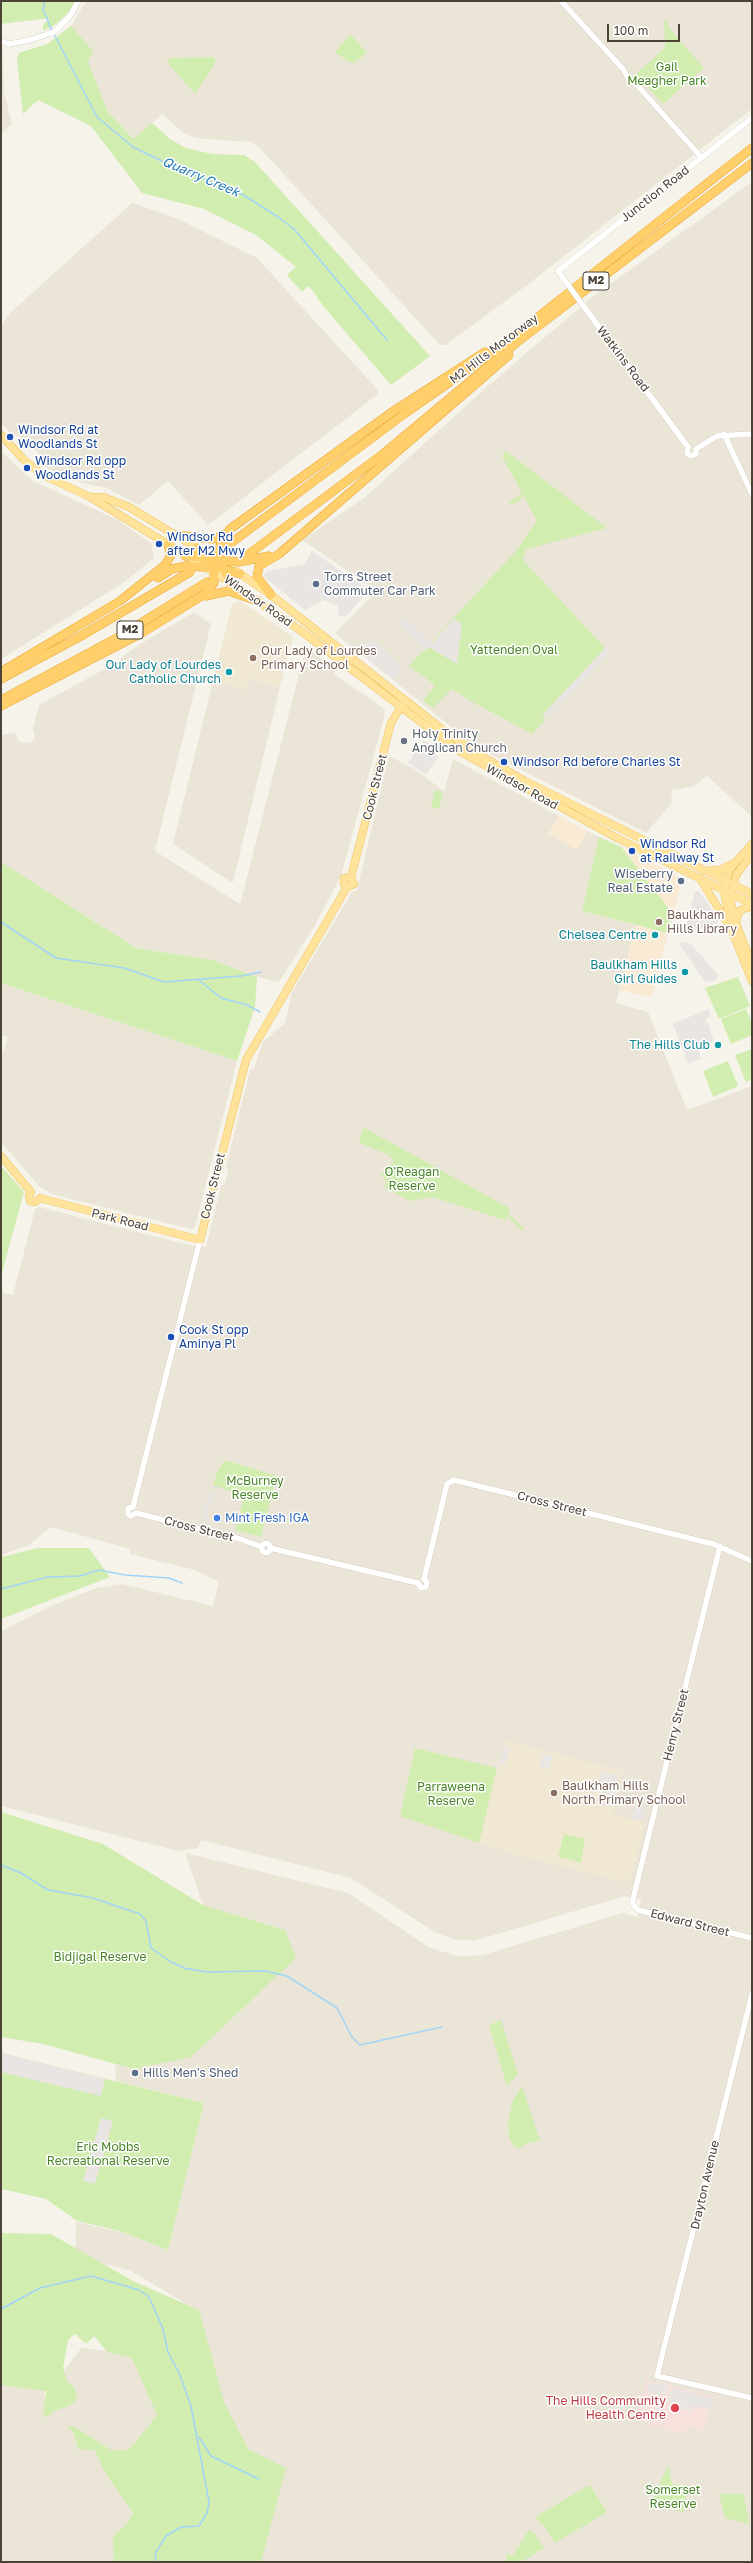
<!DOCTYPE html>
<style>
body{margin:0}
#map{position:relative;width:753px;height:2563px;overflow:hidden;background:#f6f3ea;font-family:"Golos Text",sans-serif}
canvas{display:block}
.frame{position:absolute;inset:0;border:2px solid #4b4337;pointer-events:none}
.scale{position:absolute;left:607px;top:24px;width:73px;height:18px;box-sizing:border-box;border:2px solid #4b4337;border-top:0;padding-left:5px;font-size:12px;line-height:14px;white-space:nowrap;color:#4b4337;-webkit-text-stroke:3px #fff;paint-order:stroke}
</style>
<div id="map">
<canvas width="753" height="2563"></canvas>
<div class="frame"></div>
<div class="scale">100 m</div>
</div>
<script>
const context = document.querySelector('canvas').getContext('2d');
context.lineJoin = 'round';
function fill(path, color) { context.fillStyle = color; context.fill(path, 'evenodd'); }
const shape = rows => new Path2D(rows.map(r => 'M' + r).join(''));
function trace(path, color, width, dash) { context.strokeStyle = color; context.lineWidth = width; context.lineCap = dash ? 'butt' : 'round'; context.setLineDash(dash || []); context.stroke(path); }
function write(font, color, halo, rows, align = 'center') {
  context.font = font + ' "Golos Text",sans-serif'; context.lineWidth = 3; context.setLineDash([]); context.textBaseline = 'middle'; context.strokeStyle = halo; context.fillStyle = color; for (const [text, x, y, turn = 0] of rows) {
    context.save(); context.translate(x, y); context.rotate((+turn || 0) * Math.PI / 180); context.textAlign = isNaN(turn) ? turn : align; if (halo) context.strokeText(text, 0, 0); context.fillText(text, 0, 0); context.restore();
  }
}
fill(shape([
 [86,1,752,1,752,109,531,282,446,345,440,345,259,147,249,141,245,142,195,138,184,133,162,114,134,140,107,110,71,26],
 [1,52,3,54,4,92,12,124,1,134],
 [752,182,752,817,707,776,694,786,672,790,671,804,646,833,476,747,335,633,377,591,302,540,364,498,488,386,592,297],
 [132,203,176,218,257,258,377,389,378,394,208,525,168,481,139,505,107,488,66,479,34,460,40,455,31,444,10,432,1,423,1,326,10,313],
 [1,451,33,481,116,519,151,543,154,558,123,583,1,659],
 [194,612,211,624,155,851,240,904,306,647,335,669,334,674,383,708,385,714,341,876,315,925,279,982,257,977,212,960,136,948,1,862,1,735,16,733,18,740,23,743,31,742,35,737,33,728,39,705,112,665,137,646],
 [248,679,280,687,233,882,231,882,173,844,213,681,244,689],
 [389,756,413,768,444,791,453,759,559,816,549,834,577,849,587,831,599,837,582,911,636,925,616,1003,648,1012,687,1110,752,1086,752,2562,214,2562,228,2477,199,2311,129,2270,75,2257,76,2222,125,2233,168,2250,204,2103,116,2081,115,2064,134,2069,285,1930,203,1905,185,1853,348,1893,430,1948,458,1956,483,1955,623,1913,638,1917,641,1900,625,1896,474,1941,454,1939,436,1933,351,1878,201,1840,198,1848,179,1851,1,1806,1,1631,51,1606,97,1588,122,1584,213,1606,219,1582,195,1570,130,1554,130,1549,51,1527,29,1545,1,1555,1,1292,13,1295,35,1209,39,1207,189,1245,206,1247,221,1186,225,1184,228,1170,226,1167,250,1070,254,1068,263,1042,285,1023,292,992,352,892,357,890],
 [1,983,237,1061,195,1227,191,1229,52,1194,39,1186,1,1142,1,1059,8,1037,1,1034],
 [1,2348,45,2356,44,2399,81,2348,136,2354,162,2419,126,2457,132,2519,117,2562,1,2562]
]), '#ebe5d8');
fill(shape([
 [559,816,587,831,577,850,548,834],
 [621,847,683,878,673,914],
 [636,925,668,933,653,994,649,997,620,990]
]), '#f9ead4');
fill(shape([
 [240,601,293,637,280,687,248,679,245,690,213,681,232,604],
 [504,1740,623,1771,613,1814,645,1823,630,1883,510,1853,479,1843]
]), '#f0e8d3');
fill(shape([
 [646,2380,713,2396,704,2431,687,2427,685,2434,648,2426,648,2422,636,2419]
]), '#f7e1dd');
fill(shape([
 [2,1,76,1,70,11,56,24,43,31,43,25,50,18,1,24],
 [664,21,668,21,668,27,704,68,663,104,636,74,665,48],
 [71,26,93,51,88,62,107,110,133,139,152,123,170,139,186,148,212,154,244,155,255,162,430,356,391,385,324,307,309,286,302,292,287,275,296,267,256,235,204,209,142,193,91,126,38,100,23,114,17,59,19,53,47,44],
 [350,34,367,53,354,63,349,62,335,52],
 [214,57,216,62,195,94,167,62,171,58],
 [506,451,607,528,526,549,523,560,605,648,543,714,544,721,532,734,469,700,452,689,433,708,423,701,435,685,409,666,515,552,537,521,524,496,512,505,509,502,522,493,502,456],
 [435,790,443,792,439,809,431,807],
 [599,837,621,847,673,914,668,933,582,911],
 [1,862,136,948,212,960,257,977,255,1007,237,1061,1,983],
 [738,977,750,1006,719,1019,705,988],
 [746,1009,752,1023,752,1035,731,1044,721,1019],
 [752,1049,752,1079,746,1082,735,1055],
 [728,1061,738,1086,713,1097,703,1071],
 [363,1127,509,1208,508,1213,524,1229,523,1232,507,1216,505,1220,432,1197,410,1201,385,1188,386,1180,381,1175,394,1161,389,1155,359,1143],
 [1,1166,24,1192,1,1276],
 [225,1460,277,1476,261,1537,235,1530,243,1501,236,1493,213,1485,218,1470],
 [38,1548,89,1548,110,1577,1,1619,1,1557],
 [415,1748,497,1768,479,1843,400,1816],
 [1,1812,103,1844,203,1905,285,1930,296,1958,191,2057,134,2069,43,2044,1,2037],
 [564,1834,585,1839,581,1863,558,1857],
 [501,2020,518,2074,507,2086,489,2025],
 [1,2053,204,2103,168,2250,120,2231,77,2221,46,2199,1,2189],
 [522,2086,540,2141,528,2143,519,2148,514,2147,509,2137,508,2124,513,2100],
 [1,2233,51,2234,135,2282,199,2310,224,2402,248,2449,286,2468,261,2562,114,2562,113,2536,125,2526,133,2513,104,2471,95,2450,78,2449,74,2434,67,2425,77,2428,111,2450,127,2450,136,2442,157,2415,132,2358,107,2352,94,2336,86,2344,75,2334,68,2340,63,2368,67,2381,75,2388,77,2399,69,2406,54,2411,47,2417,43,2416,46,2391,1,2385],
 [668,2465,672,2484,688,2485,683,2512,651,2504],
 [590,2485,607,2512,555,2543,545,2527,536,2519,538,2515],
 [719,2494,743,2494,750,2524,725,2518],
 [529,2530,534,2533,544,2548,521,2562,506,2562,507,2554,513,2555]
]), '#d2edb0');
fill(shape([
 [312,551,363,586,365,595,345,617,339,616,338,606,323,600,305,610,263,576,268,571,305,564],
 [403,617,432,643,454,619,462,624,457,664,429,647,425,651,398,624],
 [373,640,403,668,393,679,357,650],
 [606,648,610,651,549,717,545,714],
 [424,740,437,748,434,752,438,757,426,775,408,763],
 [695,891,698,891,708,903,718,920,717,923,684,935],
 [681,941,691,944,719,976,714,981,705,982,680,945],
 [708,1009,711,1017,706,1018,714,1042,698,1048,701,1059,688,1063,673,1024],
 [209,1492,213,1493,206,1520,202,1519],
 [504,1746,510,1747,505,1765,499,1764],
 [543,1754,553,1756,549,1769,540,1767],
 [602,1771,618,1775,619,1779,612,1807,600,1804,605,1786,599,1785],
 [635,1805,647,1807,643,1820,632,1818],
 [1,2053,105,2079,101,2096,1,2072],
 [101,2118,113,2121,95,2184,83,2181],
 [650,2382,669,2387,667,2392,661,2395,646,2392],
 [675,2389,712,2398,710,2408,701,2406,700,2409,692,2405,691,2411,668,2406,669,2392]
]), '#e8e5e2');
trace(shape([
 [45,1,43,9,52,31],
 [54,34,97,117,133,147,172,166,242,194,278,217,294,229,387,340],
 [1,922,56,958,124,968,164,982,241,976,261,972],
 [199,980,221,998,247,1005,260,1012],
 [1,1589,48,1577,80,1576,99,1570,125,1575,169,1578,182,1583],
 [1,1865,21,1873,48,1890,93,1898,140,1914,146,1921,151,1948,171,1962,184,1968,206,1972,265,1971,287,1976,337,2008,352,2037,360,2045,442,2027],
 [1,2309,40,2288,91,2276,139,2290,149,2297,163,2329,168,2352,180,2375,191,2406,209,2502,207,2513,199,2526,181,2527,166,2536,156,2552,155,2562],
 [199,2437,211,2456,259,2479]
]), '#a2d4f7', 1.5);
const minor = shape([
 [561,1,623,69,629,80,638,86,701,157],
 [1,41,9,44,30,40,54,32,70,16,78,1],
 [566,282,558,271,752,118],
 [582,304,688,447],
 [724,434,752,494],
 [688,447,687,453,691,456,696,454,696,449],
 [696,449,717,436,752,434],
 [133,1507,200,1240],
 [133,1507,128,1508,128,1514,131,1516,136,1513],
 [136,1513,240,1539,262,1547],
 '261.5 1548a4.5 4.5 0 1 1 9 0a4.5 4.5 0 1 1-9 0Z',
 [720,1546,632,1903,638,1910,752,1938],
 [270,1548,418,1583],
 [424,1579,447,1484,454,1480,713,1544,752,1561],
 [418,1583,421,1588,426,1587,427,1582,424,1579],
 [752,1994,657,2376,752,2398]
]);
const major = shape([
 [1,435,23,459,43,475,90,497,230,582,304,633,459,751,617,838,752,904],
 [90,497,103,497,129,507,215,559],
 [236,571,271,595,443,730,483,757,525,781,752,894],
 [752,844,729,870,724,891,732,931,752,981],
 [752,854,736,875,730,899,736,923,752,965],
 [704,871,720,870,732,864],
 [351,877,391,723,402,705],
 [701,880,727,922],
 [347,887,344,884,344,878,351,877],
 [347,887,354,884,351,877],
 [736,921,740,910,752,906],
 [1,1156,31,1192],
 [31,1192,29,1196,30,1201,35,1202,40,1198],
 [40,1198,200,1240,246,1060,347,887]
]);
const highway = shape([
 [176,535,213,539,225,534],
 [231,543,404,414,500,347,752,148],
 [249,554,383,454,516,343,752,163],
 [185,556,239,562,269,556],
 [158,578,172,569,186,566,222,568,240,574],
 [230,582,218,556,221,542,230,529,395,410,485,352],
 [271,595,257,577,259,566,279,554,509,355],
 [206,596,228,591,258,601],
 [1,672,120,601,165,565,171,555,168,545],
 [1,679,81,636,190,572],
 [1,700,115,639,207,582],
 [1,706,140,634,205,594,214,583,214,571,196,548]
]);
trace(minor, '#c6beae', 6);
trace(major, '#eec460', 8);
trace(highway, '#eba72f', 9);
trace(minor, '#fff', 5.5);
trace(major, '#ffe39a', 7);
trace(highway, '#ffcf6c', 8);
const minorBridge = shape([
 [566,282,582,304]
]);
trace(minorBridge, '#c6beae', 6, []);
trace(minorBridge, '#fff', 5.5);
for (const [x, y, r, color] of [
 [10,437,4,"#1a4fb4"],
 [27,468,4,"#1a4fb4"],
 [159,544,4,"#1a4fb4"],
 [316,584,4,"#5c6f8a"],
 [253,658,4,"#8d6e63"],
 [229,672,4,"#0f9aa8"],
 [404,741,4,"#6b7280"],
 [504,762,4,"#1a4fb4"],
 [632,851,4,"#1a4fb4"],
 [681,881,4,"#5c6f8a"],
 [659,922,4,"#8d6e63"],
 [655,935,4,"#0f9aa8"],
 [685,972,4,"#0f9aa8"],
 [718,1045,4,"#0f9aa8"],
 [171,1337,4,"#1a4fb4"],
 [217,1518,4,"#3f7fe0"],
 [554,1793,4,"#8d6e63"],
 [135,2073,4,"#5c6f8a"],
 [675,2408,5,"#e0444e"]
]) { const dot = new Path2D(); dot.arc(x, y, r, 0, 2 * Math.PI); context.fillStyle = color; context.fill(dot); trace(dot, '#fff', 1.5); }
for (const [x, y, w] of [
 [596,281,26],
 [130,630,26]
]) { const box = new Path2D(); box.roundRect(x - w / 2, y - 9, w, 18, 3); context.fillStyle = '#fff'; context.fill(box); trace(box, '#4b4337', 1); }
write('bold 11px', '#4b4337', null, [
 ["M2",596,281],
 ["M2",130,630]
]);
write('12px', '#488424', '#fff', [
 ["Gail",667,67],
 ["Meagher Park",667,81],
 ["Yattenden Oval",514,650],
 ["O'Reagan",412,1172],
 ["Reserve",412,1186],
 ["McBurney",255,1481],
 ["Reserve",255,1495],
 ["Parraweena",451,1787],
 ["Reserve",451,1801],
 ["Bidjigal Reserve",100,1957],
 ["Eric Mobbs",108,2147],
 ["Recreational Reserve",108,2161],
 ["Somerset",673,2490],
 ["Reserve",673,2504]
]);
write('12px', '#4b4337', '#fff', [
 ["Junction Road",655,194,-38],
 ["M2 Hills Motorway",494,349,-37],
 ["Watkins Road",623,359,53],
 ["Windsor Road",258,601,35],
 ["Cook Street",375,787,-76],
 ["Windsor Road",522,787,29],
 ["Cook Street",213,1186,-76],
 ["Park Road",120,1220,14],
 ["Cross Street",552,1504,14],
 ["Cross Street",199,1529,14],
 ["Henry Street",676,1725,-76],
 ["Edward Street",690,1923,14],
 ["Drayton Avenue",705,2185,-77]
]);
write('12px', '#164399', '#fff', [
 ["Windsor Rd at",18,430],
 ["Woodlands St",18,444],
 ["Windsor Rd opp",35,461],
 ["Woodlands St",35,475],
 ["Windsor Rd",167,537],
 ["after M2 Mwy",167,551],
 ["Windsor Rd before Charles St",512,762],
 ["Windsor Rd",640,844],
 ["at Railway St",640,858],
 ["Cook St opp",179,1330],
 ["Aminya Pl",179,1344]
], 'left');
write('12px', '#4e5e75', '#fff', [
 ["Torrs Street",324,577],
 ["Commuter Car Park",324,591],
 ["Wiseberry",673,874,"right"],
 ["Real Estate",673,888,"right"],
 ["Hills Men's Shed",143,2073]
], 'left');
write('12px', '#785e54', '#fff', [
 ["Our Lady of Lourdes",261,651],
 ["Primary School",261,665],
 ["Baulkham",667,915],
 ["Hills Library",667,929],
 ["Baulkham Hills",562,1786],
 ["North Primary School",562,1800]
], 'left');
write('12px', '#0d838f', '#fff', [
 ["Our Lady of Lourdes",221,665],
 ["Catholic Church",221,679],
 ["Chelsea Centre",647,935],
 ["Baulkham Hills",677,965],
 ["Girl Guides",677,979],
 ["The Hills Club",710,1045]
], 'right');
write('12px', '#5b616d', '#fff', [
 ["Holy Trinity",412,734],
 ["Anglican Church",412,748]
], 'left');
write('12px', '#366cbe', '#fff', [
 ["Mint Fresh IGA",225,1518]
], 'left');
write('12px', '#be3a42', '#fff', [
 ["The Hills Community",666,2401],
 ["Health Centre",666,2415]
], 'right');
write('italic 13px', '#247ab9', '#fff', [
 ["Quarry Creek",201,177,23]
]);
</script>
